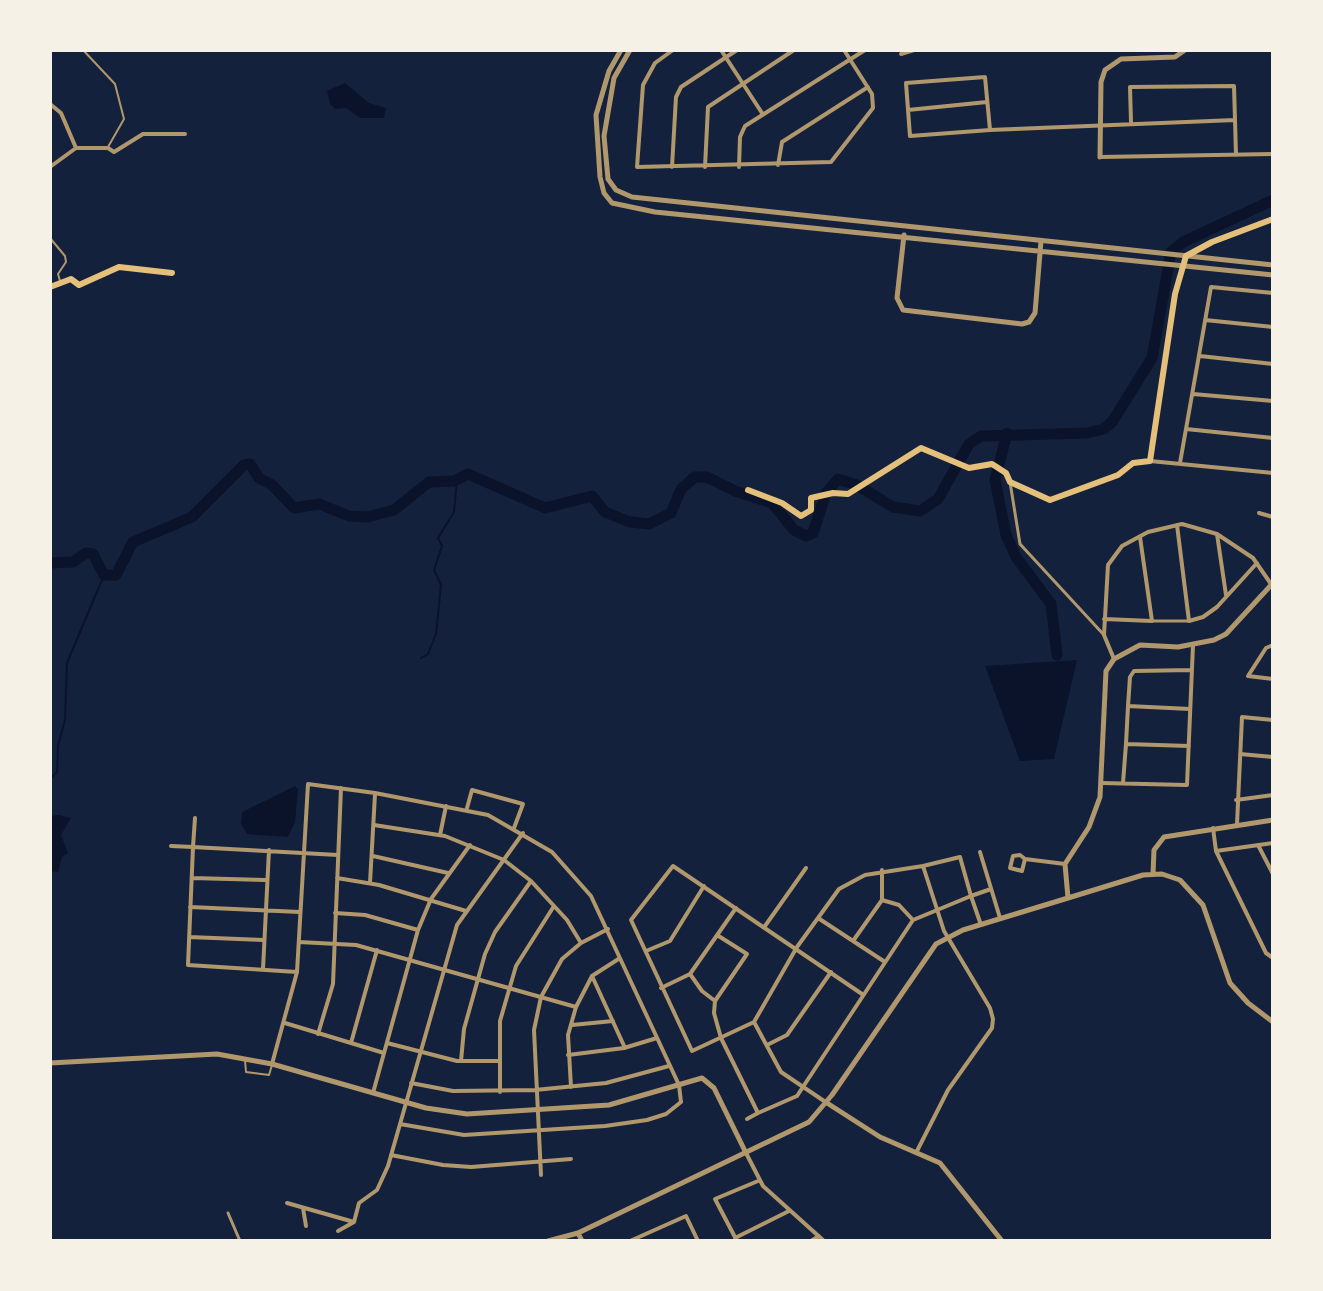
<!DOCTYPE html>
<style>
body{margin:0}
#map{position:relative;width:1323px;height:1291px;overflow:hidden;background:#14213d;font-family:"PT Sans Narrow",sans-serif}
canvas{display:block}
.frame{position:absolute;inset:0;border:52px solid #f6f1e7;pointer-events:none}
</style>
<div id="map">
<canvas width="1323" height="1291"></canvas>
<div class="frame"></div>
</div>
<script>
const context = document.querySelector('canvas').getContext('2d');
context.lineJoin = 'round';
function fill(path, color) { context.fillStyle = color; context.fill(path, 'evenodd'); }
const shape = rows => new Path2D(rows.map(r => 'M' + r).join(''));
function trace(path, color, width, dash) { context.strokeStyle = color; context.lineWidth = width; context.lineCap = dash ? 'butt' : 'round'; context.setLineDash(dash || []); context.stroke(path); }
fill(shape([
 [345,83,369,103,386,108,384,118,360,118,346,108,335,109,330,104,327,91],
 [1077,660,1054,759,1020,761,985,666],
 [295,786,298,789,295,822,288,837,247,834,241,824,242,812],
 [59,815,71,818,61,835,68,853,62,857,58,872,50,871,50,816]
]), '#0b132b');
trace(shape([
 [421,658,428,654,436,634,441,585,434,570,442,546,438,538,454,512,457,479],
 [50,779,57,772,58,746,65,720,67,663,104,575]
]), '#0b132b', 2);
trace(shape([
 [1007,433,995,480,1006,535,1016,557,1051,604,1057,655],
 [50,563,73,562,86,553,93,554,104,575,116,575,133,542,192,517,244,465,250,464,259,478,272,485,294,508,319,504,349,516,368,517,394,510,429,482,454,481,468,474,545,508,592,496,605,512,630,522,649,524,671,513,681,489,695,477,707,477,735,491,772,503,794,530,806,536,813,533,826,493,838,479,857,485,893,507,920,511,938,499,969,444,981,436,1087,433,1104,429,1112,422,1152,358,1171,252,1183,242,1273,200]
]), '#0b132b', 11);
trace(shape([
 [83,50,115,84,124,119,108,147],
 [50,238,65,256,66,262,58,274,60,281],
 [245,1060,246,1072,269,1075,272,1065]
]), '#b1986c', 2);
trace(shape([
 [1010,482,1020,544,1104,635],
 [1152,621,1189,621],
 [228,1213,240,1241]
]), '#b1986c', 3);
trace(shape([
 [673,50,655,63,643,85,637,167,831,162,873,108,872,94,844,50],
 [721,50,762,113],
 [901,54,914,50],
 [985,77,990,130,910,136,906,83,985,77],
 [50,104,61,113,76,148],
 [908,110,987,102],
 [1131,122,1130,87,1234,86,1235,120],
 [990,130,1235,120,1236,155],
 [1100,157,1273,154],
 [778,165,782,142,868,87],
 [50,167,76,148,108,148,114,152,143,134,185,134],
 [672,167,676,97,681,87,737,50],
 [705,167,708,107,794,50],
 [739,167,740,137,745,126,865,50],
 [1205,320,1273,327],
 [1200,356,1273,364],
 [1193,394,1273,401],
 [1186,429,1273,438],
 [1150,461,1273,473],
 [1180,463,1211,287,1273,293],
 [1259,513,1273,517],
 [1177,525,1189,621,1203,617,1217,607,1257,563],
 [1217,534,1226,595],
 [1104,619,1152,621,1140,537],
 [1273,645,1266,648,1248,676,1273,679],
 [1114,659,1104,635,1108,565,1122,546,1148,532,1182,524,1217,534,1253,558,1271,584],
 [1190,709,1128,706,1130,677,1134,671,1192,670],
 [1126,744,1128,706],
 [1240,754,1273,757],
 [1101,783,1187,785,1193,645],
 [1123,783,1126,744,1189,746],
 [1236,800,1273,795],
 [467,808,472,790,523,804,514,828],
 [1237,824,1242,717,1273,720],
 [374,825,445,836,504,860,531,881,567,920,581,943],
 [1213,828,1216,851,1266,953,1273,958],
 [440,835,446,806],
 [1258,845,1273,874],
 [171,846,193,847,195,818],
 [1216,851,1273,843],
 [980,852,1000,918],
 [373,856,448,873],
 [1025,859,1022,871,1010,868,1013,856,1020,855,1025,859,1065,864],
 [192,878,265,880],
 [337,878,379,885,466,911],
 [370,883,375,794],
 [882,900,899,905,913,920],
 [190,907,300,912],
 [335,913,365,915,418,930],
 [818,918,885,962],
 [981,925,971,896,991,889],
 [765,926,806,868],
 [717,935,747,954,715,1001,714,1013,721,1038,758,1113,797,1096,913,920,971,896,960,857,923,866],
 [189,937,263,940],
 [853,941,882,900,882,870],
 [299,942,356,945,576,1007],
 [646,951,670,941,704,886],
 [263,969,269,850],
 [297,972,188,965,193,847,338,855],
 [690,974,702,991,715,1001],
 [592,976,625,1048],
 [661,988,690,974,736,908],
 [754,1022,692,1051,631,920,673,866,862,994],
 [285,1023,384,1053],
 [572,1025,613,1021],
 [318,1034,333,984,341,788],
 [351,1043,377,950],
 [387,1043,457,1061,498,1061],
 [767,1045,787,1035,831,972],
 [568,1055,624,1048,657,1038],
 [461,1061,464,1029,485,954,495,932,531,881],
 [272,1064,297,972,308,784,375,793,488,815,552,852,591,896,679,1085,681,1102,666,1114,647,1120,605,1126,464,1135,400,1124],
 [411,1083,453,1091,535,1090,606,1083,669,1066],
 [571,1087,568,1035,576,1007,592,976,620,958],
 [500,1092,500,1021,516,966,554,906],
 [373,1093,418,930,431,899,470,845],
 [827,1103,781,1072,754,1022,797,947,839,889,865,875,923,866,944,931,990,1008,993,1019,992,1028,948,1090,917,1151],
 [747,1119,758,1113],
 [746,1153,763,1186,824,1241],
 [391,1155,443,1165,471,1167,571,1159],
 [541,1175,534,1030,541,997,562,959,581,943,608,929],
 [287,1203,354,1222],
 [303,1208,306,1226],
 [338,1231,354,1222,359,1203,377,1190,388,1166,457,925,523,833],
 [735,1238,789,1211],
 [630,1241,686,1216,698,1241],
 [737,1241,715,1199,758,1181],
 [811,1241,819,1236]
]), '#b1986c', 4);
trace(shape([
 [621,50,609,71,596,115,600,177,604,193,612,203,655,212,1273,275],
 [630,50,614,78,604,136,608,179,616,190,632,197,1273,265],
 [1100,157,1101,82,1105,70,1121,59,1175,57,1185,50],
 [904,235,897,298,903,310,1022,324,1029,322,1035,313,1041,241],
 [1153,874,1154,850,1164,837,1273,820],
 [1068,898,1065,864,1089,827,1100,797,1106,671,1114,659,1140,645,1178,647,1214,640,1226,634,1273,583],
 [50,1063,217,1054,272,1064,426,1108,467,1114,609,1105,702,1078,714,1088,746,1153],
 [827,1103,880,1137,940,1163,1002,1241],
 [578,1233,582,1241],
 [548,1241,578,1233,809,1122,832,1095,936,944,963,930,1068,898,1143,875,1162,874,1180,880,1203,905,1230,983,1248,1003,1273,1022]
]), '#b1986c', 5);
trace(shape([
 [50,287,71,279,79,285,119,267,172,273],
 [748,490,782,503,801,516,811,510,811,498,833,493,848,494,921,448,969,468,992,464,1006,473,1010,482,1050,500,1118,475,1133,463,1150,461,1175,294,1186,256,1212,242,1273,219]
]), '#e5c07b', 6);
</script>
